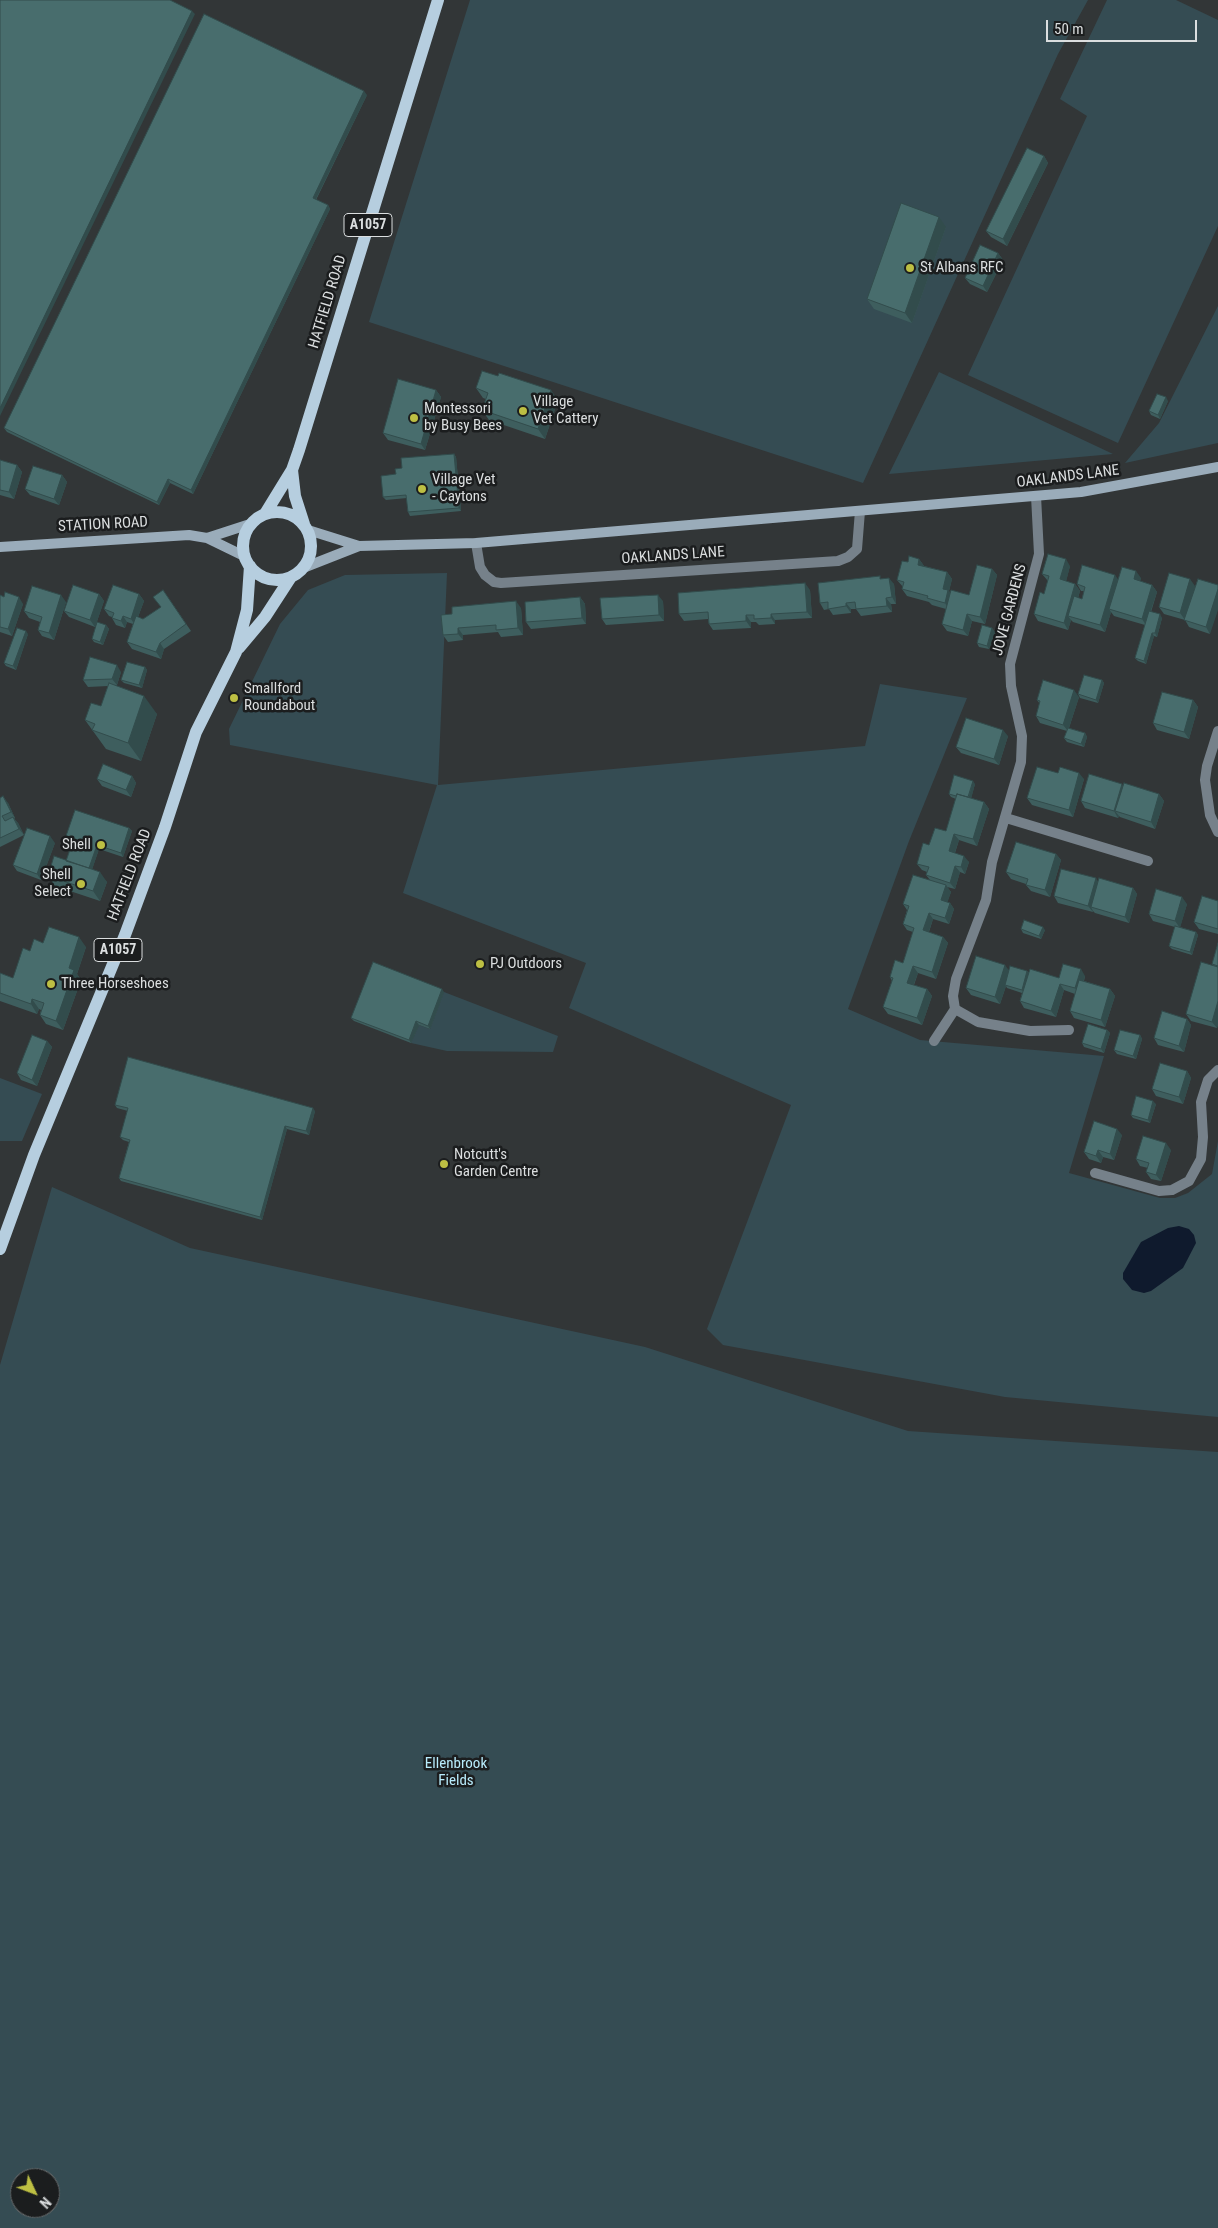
<!DOCTYPE html>
<style>
body{margin:0}
#map{position:relative;width:1218px;height:2228px;overflow:hidden;background:#323637;font-family:"Roboto Condensed",sans-serif}
canvas{display:block}
.north{position:absolute;left:10px;top:2168px;width:50px;height:50px;box-sizing:border-box;background:#1b1d1e;border:1px solid #686a6b;border-radius:50%;rotate:133deg;font-size:14px;font-weight:700;line-height:20px;text-align:center;color:#dbdedf}
.north::after{content:'';display:block;margin:auto;width:18px;height:22px;background:#bdbf43;clip-path:polygon(50% 0,100% 100%,50% 72%,0 100%)}
.scale{position:absolute;left:1046px;top:20px;width:151px;height:22px;box-sizing:border-box;border:2px solid #dbdedf;border-top:0;padding-left:6px;font-size:15px;line-height:18px;white-space:nowrap;color:#dbdedf;-webkit-text-stroke:4px #1b1d1e;paint-order:stroke}
</style>
<div id="map">
<canvas width="1218" height="2228"></canvas>
<div class="north">N</div>
<div class="scale">50 m</div>
</div>
<script>
const context = document.querySelector('canvas').getContext('2d');
context.lineJoin = 'round';
function fill(path, color) { context.fillStyle = color; context.fill(path, 'evenodd'); }
const shape = rows => new Path2D(rows.map(r => 'M' + r).join(''));
function trace(path, color, width, dash) { context.strokeStyle = color; context.lineWidth = width; context.lineCap = dash ? 'butt' : 'round'; context.setLineDash(dash || []); context.stroke(path); }
function write(font, color, halo, rows, align = 'center') {
  context.font = font + ' "Roboto Condensed",sans-serif'; context.lineWidth = 5; context.setLineDash([]); context.textBaseline = 'middle'; context.strokeStyle = halo; context.fillStyle = color; for (const [text, x, y, turn = 0] of rows) {
    context.save(); context.translate(x, y); context.rotate((+turn || 0) * Math.PI / 180); context.textAlign = isNaN(turn) ? turn : align; if (halo) context.strokeText(text, 0, 0); context.fillText(text, 0, 0); context.restore();
  }
}
fill(shape([
 [470,0,1088,0,1058,54,863,483,369,322],
 [1107,0,1176,0,1218,20,1218,226,1118,443,968,375,1087,116,1060,99],
 [1218,306,1218,443,1125,463,1159,423],
 [939,372,1113,454,889,474],
 [447,573,438,785,865,746,880,684,967,698,909,841,848,1009,920,1040,1104,1056,1069,1173,1160,1198,1175,1198,1188,1193,1212,1174,1218,1141,1218,1417,1005,1397,723,1345,707,1329,791,1105,569,1008,586,963,403,893,437,785,230,745,229,729,280,624,308,590,345,575],
 [444,992,558,1036,553,1052,447,1051,411,1043,419,1025,430,1029],
 [0,1078,42,1094,22,1141,0,1141],
 [52,1187,190,1248,645,1347,908,1431,1218,1452,1218,2228,0,2228,0,1365],
 [20,2178,50,2178,50,2208,20,2208]
]), '#354c53');
fill(shape([
 [1179,1226,1189,1229,1194,1235,1196,1243,1183,1268,1151,1291,1144,1293,1132,1290,1123,1279,1123,1273,1141,1242,1168,1228]
]), '#0f1a2d');
trace(shape([
 [1036,496,1039,554,1010,664,1011,686,1022,736,1021,762,992,862,986,900,956,979,953,996,955,1009,978,1022,1030,1031,1069,1030],
 [476,543,480,567,485,575,494,582,501,583,838,561,848,557,857,549,860,511],
 [1218,731,1207,766,1205,780,1210,815,1218,832],
 [1006,818,1148,861],
 [934,1041,955,1009],
 [1095,1173,1159,1191,1172,1190,1189,1181,1201,1159,1203,1137,1201,1102,1208,1080,1218,1070]
]), '#76818a', 10);
trace(shape([
 [308,530,359,546,476,543,1081,492,1218,467],
 [207,538,250,524],
 [0,547,189,535,207,538,244,556],
 [303,568,359,546]
]), '#9aacba', 10);
trace(shape([
 [292,470,295,496,304,524],
 '243 546a34 34 0 1 1 68 0a34 34 0 1 1-68 0Z',
 [265,514,292,470,299,450,438,0],
 [239,648,265,617,291,577],
 [0,1249,34,1155,125,935,165,827,196,732,236,652,247,610,250,566]
]), '#b6cedf', 12);
fill(shape([
 [367,95,316,200,328,205,330,209,193,494,170,483,159,505,7,432,4,428],
 [1044,156,1048,163,1007,246,991,237,986,231],
 [946,227,912,323,874,309,867,299],
 [998,253,1003,260,987,292,970,284,965,278],
 [476,388,558,400,545,439,489,420,482,410,486,399,483,398],
 [436,390,441,397,425,450,388,440,383,433],
 [1168,401,1160,419,1151,415,1149,411],
 [454,454,456,457,461,511,410,516,408,512,407,498,386,500,383,497,396,474,402,468],
 [0,460,17,465,22,472,14,499,0,495],
 [62,475,67,482,59,505,30,495,25,489],
 [919,559,924,566,947,572,952,579,949,591,950,593,969,595,992,569,997,575,985,624,972,621,968,636,947,631,942,624,946,609,932,605,929,602,907,596,902,589,903,587,897,580,908,562],
 [1070,566,1066,581,1075,584,1080,591,1078,598,1082,599,1084,591,1081,591,1077,584,1141,578,1140,581,1152,585,1157,592,1151,612,1162,618,1157,637,1154,636,1146,664,1138,661,1135,658,1145,625,1114,616,1111,612,1105,632,1073,622,1071,620,1068,630,1038,621,1034,614,1044,594,1048,581,1042,574],
 [882,579,894,584,896,604,891,604,892,612,861,616,856,609,851,609,851,613,833,615,829,609,824,610,820,603],
 [1198,579,1210,634,1189,627,1185,620,1164,614,1159,607,1195,586,1186,615],
 [163,590,191,631,164,649,161,659,132,649,127,642,133,624,127,622,125,628,116,625,112,618,112,617,109,616,104,609,139,594,144,601,138,617,143,619,161,607],
 [810,590,812,618,775,620,775,624,759,625,756,622,751,622,751,628,713,630,709,624,708,619,684,621,679,614],
 [99,594,104,601,95,627,69,617,64,611],
 [0,595,23,604,12,636,0,632],
 [580,597,585,604,586,624,531,629,526,622],
 [663,601,664,621,606,625,602,619],
 [66,602,54,640,42,636,38,630,40,622,29,618,24,611],
 [521,608,523,635,501,637,498,632,463,635,463,640,448,642,443,635,441,615],
 [106,625,109,629,103,645,94,642,92,639],
 [992,628,995,632,989,649,979,647,977,643],
 [28,634,16,670,6,666,4,663],
 [145,667,147,670,142,688,124,683,121,680],
 [121,672,117,685,115,686,157,714,141,761,106,749,85,720,101,706,108,686,88,687,83,680],
 [1102,680,1104,683,1098,703,1080,698,1078,694],
 [1079,697,1069,728,1085,733,1087,737,1084,747,1067,742,1064,738,1067,731,1040,723,1036,716,1040,704,1037,700],
 [1193,700,1198,707,1189,739,1157,730,1153,723],
 [1008,736,999,765,961,753,956,747],
 [1058,773,1084,779,1073,817,1032,805,1027,798],
 [132,776,136,783,131,797,102,786,97,779],
 [975,784,971,798,984,802,989,809,977,846,959,840,955,853,969,862,965,874,960,872,955,889,947,887,951,892,947,902,950,903,954,909,949,924,933,919,929,932,943,937,948,943,936,979,918,973,914,985,927,989,932,996,922,1025,888,1014,883,1007,892,981,890,977,903,963,913,932,907,930,903,924,907,910,903,904,930,880,926,875,927,872,922,870,917,864,929,845,946,831,956,799,951,797,949,794],
 [1123,786,1159,794,1164,801,1155,829,1120,817,1119,816,1118,818,1085,808,1081,801],
 [0,798,8,803,15,818,14,819,18,823,24,835,0,847],
 [129,828,132,831,123,857,99,849,92,869,107,882,100,901,55,886,48,876,66,861,73,841,68,839,66,836],
 [55,843,41,880,17,871,13,865],
 [1056,854,1061,860,1050,897,1031,891,1026,885,1026,884,1011,879,1006,872],
 [1098,881,1133,888,1137,894,1129,923,1095,913,1093,911,1093,912,1058,903,1054,896],
 [1218,901,1218,934,1199,929,1194,922],
 [1187,904,1180,927,1196,932,1198,935,1192,955,1172,949,1169,946,1175,927,1153,921,1149,914],
 [1021,929,1045,930,1041,939,1023,933],
 [43,943,86,947,77,974,81,980,63,1030,46,1024,40,1015,41,1010,39,1009,37,1014,0,1001,0,973,13,978,30,951],
 [1218,943,1218,1024,1217,1028,1191,1021,1186,1014,1213,966,1212,964],
 [1009,970,1027,971,1029,973,1059,978,1085,976,1084,981,1110,989,1115,996,1105,1027,1074,1018,1070,1011,1075,994,1064,990,1056,1017,1024,1008,1020,1001,1022,993,1007,988,1006,986,1000,1004,971,995,966,988],
 [444,992,430,1029,419,1025,411,1043,354,1021,351,1018],
 [1187,1019,1191,1025,1184,1052,1158,1045,1154,1038],
 [1107,1030,1110,1033,1104,1053,1084,1047,1082,1043],
 [1140,1035,1142,1039,1136,1059,1117,1054,1114,1050],
 [47,1041,52,1047,37,1086,21,1080,17,1073],
 [1187,1071,1191,1078,1183,1104,1156,1096,1152,1089],
 [1156,1104,1150,1123,1133,1118,1131,1115],
 [115,1105,315,1111,309,1135,287,1129,262,1220,121,1181,119,1178,129,1142,123,1140,120,1137,128,1111,117,1108],
 [1122,1135,1114,1160,1103,1157,1101,1163,1089,1159,1084,1152],
 [1171,1150,1161,1181,1151,1179,1146,1172,1148,1168,1140,1166,1136,1159]
]), '#3e5e5e');
fill(shape([
 [192,11,195,14,0,416,0,408],
 [364,91,367,95,315,201,313,198],
 [1044,156,1048,163,1007,246,1003,239],
 [328,205,330,209,193,494,191,490],
 [939,217,946,227,912,323,905,313],
 [998,253,1003,260,987,292,983,286],
 [436,390,441,397,425,450,421,444],
 [551,390,558,400,545,439,538,429],
 [1166,397,1168,401,1160,419,1158,415],
 [454,454,456,457,461,511,459,508],
 [17,465,22,472,14,499,9,492],
 [62,475,67,482,59,505,54,499],
 [168,479,170,483,159,505,157,502],
 [919,559,924,566,922,572,918,565],
 [1066,559,1070,566,1065,586,1060,579],
 [992,569,997,575,985,624,980,617],
 [1136,571,1141,578,1139,586,1134,579],
 [947,572,952,579,949,591,953,597,949,610,945,603,943,589],
 [1115,575,1120,582,1109,609,1111,612,1105,632,1100,625],
 [889,578,894,584,896,604,892,597],
 [1190,579,1195,586,1185,620,1180,613],
 [805,583,810,590,812,618,807,612],
 [1075,584,1080,591,1072,617,1068,616,1071,620,1068,630,1064,623],
 [1152,585,1157,592,1146,625,1142,619],
 [1218,589,1218,610,1210,634,1206,627],
 [99,594,104,601,95,627,90,620],
 [139,594,144,601,135,625,131,619],
 [61,595,66,602,54,640,49,633],
 [658,595,663,601,664,621,659,615],
 [19,597,23,604,12,636,8,629],
 [580,597,585,604,586,624,582,618],
 [886,598,891,604,892,612,887,606],
 [516,601,521,608,523,635,518,628],
 [846,603,851,609,851,613,846,606],
 [771,614,775,620,775,624,771,618],
 [967,614,972,621,968,636,963,630],
 [1160,614,1162,618,1157,637,1155,633],
 [746,615,751,622,751,628,746,621],
 [123,616,127,622,125,628,121,621],
 [106,625,109,629,103,645,100,642],
 [458,628,463,635,463,640,458,634],
 [992,628,995,632,989,649,987,646],
 [26,631,28,634,16,670,13,666],
 [1152,633,1154,636,1146,664,1144,661],
 [160,643,164,649,161,659,156,652],
 [117,665,121,672,117,685,112,679],
 [145,667,147,670,142,688,139,685],
 [1102,680,1104,683,1098,703,1096,700],
 [1074,690,1079,697,1068,731,1063,725],
 [144,696,157,714,141,761,128,743],
 [1193,700,1198,707,1189,739,1184,732],
 [1003,730,1008,736,999,765,994,759],
 [1085,733,1087,737,1084,747,1081,744],
 [1079,773,1084,779,1073,817,1069,810],
 [132,776,136,783,131,797,126,790],
 [973,781,975,784,970,803,968,800],
 [1122,784,1126,790,1115,811,1119,816,1118,818,1114,811],
 [1159,794,1164,801,1155,829,1151,822],
 [3,796,8,803,15,818,11,812],
 [984,802,989,809,977,846,973,839],
 [13,817,18,823,24,835,19,829],
 [129,828,132,831,123,857,121,853],
 [954,834,959,840,953,858,949,851],
 [50,836,55,843,41,880,37,874],
 [97,845,99,849,90,876,87,873],
 [1056,854,1061,860,1050,897,1045,890],
 [964,856,969,862,965,874,961,867],
 [955,866,960,872,955,889,950,883],
 [100,872,107,882,100,901,93,891],
 [1096,878,1100,885,1091,907,1093,911,1093,912,1088,906],
 [946,885,951,892,946,907,941,900],
 [1133,888,1137,894,1129,923,1125,917],
 [1182,897,1187,904,1180,928,1175,921],
 [950,903,954,909,949,924,945,918],
 [929,913,933,919,927,937,923,930],
 [1043,927,1045,930,1041,939,1039,936],
 [1196,932,1198,935,1192,955,1190,952],
 [79,937,86,947,77,974,81,980,63,1030,56,1021,69,968],
 [943,937,948,943,936,979,932,972],
 [1005,965,1010,972,1005,985,1006,986,1000,1004,995,997],
 [913,966,918,973,912,989,907,983],
 [1081,969,1085,976,1079,995,1075,988],
 [1027,971,1030,974,1024,993,1022,990],
 [1060,984,1064,990,1056,1017,1051,1011],
 [442,989,444,992,430,1029,428,1026],
 [927,989,932,996,922,1025,917,1018],
 [1110,989,1115,996,1105,1027,1101,1020],
 [32,999,39,1009,37,1014,31,1004],
 [1218,1001,1218,1024,1217,1028,1212,1022],
 [1187,1019,1191,1025,1184,1052,1179,1046],
 [416,1021,419,1025,411,1043,409,1040],
 [1107,1030,1110,1033,1104,1053,1101,1049],
 [1140,1035,1142,1039,1136,1059,1133,1056],
 [47,1041,52,1047,37,1086,32,1080],
 [1187,1071,1191,1078,1183,1104,1179,1097],
 [1153,1101,1156,1104,1150,1123,1148,1120],
 [313,1108,315,1111,309,1135,306,1131],
 [285,1126,287,1129,262,1220,260,1217],
 [1117,1129,1122,1135,1114,1160,1110,1154],
 [1166,1143,1171,1150,1161,1181,1156,1175],
 [1098,1150,1103,1157,1101,1163,1096,1156]
]), '#324c4c');
const building = shape([
 [0,0,170,0,192,11,0,408,0,0],
 [204,14,364,91,313,198,328,205,191,490,168,479,157,502,4,428,204,14],
 [1027,148,1044,156,1003,239,986,231,1027,148],
 [901,203,939,217,905,313,867,299,901,203],
 [980,245,998,253,983,286,965,278,980,245],
 [482,371,498,376,499,373,551,390,538,429,482,410,488,393,476,388,482,371],
 [398,379,436,390,421,444,383,433,398,379],
 [1157,394,1166,397,1158,415,1149,411,1157,394],
 [454,454,459,508,408,512,406,495,383,497,381,476,396,474,395,469,402,468,401,458,454,454],
 [0,460,17,465,9,492,0,490,0,460],
 [33,466,62,475,54,499,25,489,33,466],
 [1048,554,1066,559,1060,579,1075,584,1064,623,1034,614,1040,592,1044,594,1049,576,1042,574,1048,554],
 [909,556,919,559,918,565,947,572,943,589,948,590,945,603,927,598,928,596,902,589,904,582,897,580,902,561,908,562,909,556],
 [977,565,992,569,980,617,967,614,963,630,942,624,951,590,969,595,977,565],
 [1082,565,1115,575,1100,625,1068,616,1074,596,1082,599,1085,587,1077,584,1082,565],
 [1122,567,1136,571,1134,579,1152,585,1142,619,1109,609,1122,567],
 [1169,573,1190,579,1180,613,1159,607,1169,573],
 [880,576,880,579,889,578,892,597,886,598,887,606,856,609,855,602,846,603,846,606,828,609,828,602,820,603,818,583,880,576],
 [1198,579,1218,585,1218,589,1206,627,1184,620,1198,579],
 [805,583,807,612,771,614,771,618,754,619,754,615,746,615,746,621,709,624,708,612,679,614,678,593,805,583],
 [73,585,99,594,90,620,64,611,73,585],
 [113,585,139,594,131,619,123,616,121,621,112,618,114,613,104,609,113,585],
 [32,586,61,595,49,633,38,630,42,617,24,611,32,586],
 [163,590,186,624,160,643,156,652,127,642,136,616,143,619,161,607,153,597,163,590],
 [5,592,19,597,8,629,0,627,0,595,4,597,5,592],
 [658,595,659,615,602,619,600,598,658,595],
 [580,597,582,618,526,622,525,602,580,597],
 [516,601,518,628,496,630,496,625,458,628,458,634,443,635,441,615,452,614,452,607,516,601],
 [1149,611,1160,614,1155,633,1152,633,1144,661,1135,658,1149,611],
 [97,622,106,625,100,642,92,639,97,622],
 [982,625,992,628,987,646,977,643,982,625],
 [17,628,26,631,13,666,4,663,17,628],
 [90,657,117,665,112,679,83,680,90,657],
 [127,662,145,667,139,685,121,680,127,662],
 [1084,675,1102,680,1096,700,1078,694,1084,675],
 [1043,680,1074,690,1063,725,1036,716,1040,701,1037,700,1043,680],
 [109,683,144,696,128,743,92,730,95,724,85,720,91,703,101,706,109,683],
 [1162,692,1193,700,1184,732,1153,723,1162,692],
 [966,718,1003,730,994,759,956,747,966,718],
 [1068,728,1085,733,1081,744,1064,738,1068,728],
 [103,764,132,776,126,790,97,779,103,764],
 [1037,767,1058,773,1060,767,1079,773,1069,810,1027,798,1037,767],
 [1089,774,1122,784,1114,811,1081,801,1089,774],
 [954,775,973,781,968,797,957,794,956,796,949,794,954,775],
 [1124,783,1159,794,1151,822,1115,811,1124,783],
 [957,794,984,802,973,839,954,834,949,851,964,856,961,867,955,866,950,883,926,875,929,867,917,864,923,843,929,845,935,828,946,831,957,794],
 [3,796,11,812,2,816,5,821,13,817,19,829,0,838,0,798,3,796],
 [75,810,129,828,121,853,97,845,89,868,66,861,74,838,66,836,75,810],
 [27,828,50,836,37,874,13,865,27,828],
 [1016,842,1056,854,1045,890,1026,885,1028,879,1006,872,1016,842],
 [54,856,100,872,93,891,48,876,54,856],
 [1061,869,1096,878,1088,906,1054,896,1061,869],
 [913,875,946,885,941,900,950,903,945,918,929,913,923,930,943,937,932,972,913,966,907,983,927,989,917,1018,883,1007,893,978,890,977,895,960,903,963,914,928,903,924,909,906,903,904,913,875],
 [1099,878,1133,888,1125,917,1091,907,1099,878],
 [1156,889,1182,897,1175,921,1149,914,1156,889],
 [1202,896,1218,901,1218,929,1194,922,1202,896],
 [1024,920,1043,927,1039,936,1021,929,1024,920],
 [1175,926,1196,932,1190,952,1169,946,1175,926],
 [49,927,79,937,69,968,74,970,56,1021,40,1015,44,1003,32,999,31,1004,0,993,0,973,13,978,23,948,30,951,34,939,43,943,49,927],
 [1218,943,1218,966,1212,964,1218,943],
 [976,956,1005,965,995,997,966,988,976,956],
 [373,962,442,989,428,1026,416,1021,409,1040,351,1018,373,962],
 [1201,962,1218,967,1218,1001,1212,1022,1186,1014,1201,962],
 [1063,964,1081,969,1075,988,1060,984,1051,1011,1020,1001,1030,969,1059,978,1063,964],
 [1010,966,1027,971,1022,990,1005,985,1010,966],
 [1079,980,1110,989,1101,1020,1070,1011,1079,980],
 [1162,1011,1187,1019,1179,1046,1154,1038,1162,1011],
 [1088,1024,1107,1030,1101,1049,1082,1043,1088,1024],
 [1120,1030,1140,1035,1133,1056,1114,1050,1120,1030],
 [32,1035,47,1041,32,1080,17,1073,32,1035],
 [128,1057,313,1108,306,1131,285,1126,260,1217,119,1178,130,1140,120,1137,128,1108,115,1105,128,1057],
 [1160,1063,1187,1071,1179,1097,1152,1089,1160,1063],
 [1136,1096,1153,1101,1148,1120,1131,1115,1136,1096],
 [1094,1121,1117,1129,1110,1154,1098,1150,1096,1156,1084,1152,1094,1121],
 [1143,1136,1166,1143,1156,1175,1146,1172,1149,1163,1136,1159,1143,1136]
]);
fill(building, '#486d6d');
trace(building, '#324c4c', 1);
for (const [x, y, r, color] of [
 [910,268,5,"#bdbf43"],
 [523,411,5,"#bdbf43"],
 [414,418,5,"#bdbf43"],
 [422,489,5,"#bdbf43"],
 [234,698,5,"#bdbf43"],
 [101,845,5,"#bdbf43"],
 [81,884,5,"#bdbf43"],
 [480,964,5,"#bdbf43"],
 [51,984,5,"#bdbf43"],
 [444,1164,5,"#bdbf43"]
]) { const dot = new Path2D(); dot.arc(x, y, r, 0, 2 * Math.PI); context.fillStyle = color; context.fill(dot); trace(dot, '#1b1d1e', 2); }
for (const [x, y, w] of [
 [368,225,48],
 [118,950,48]
]) { const box = new Path2D(); box.roundRect(x - w / 2, y - 11.5, w, 23, 4); context.fillStyle = '#1b1d1e'; context.fill(box); trace(box, '#dbdedf', 1); }
write('bold 14px', '#dbdedf', null, [
 ["A1057",368,225],
 ["A1057",118,950]
]);
write('15px', '#dbdedf', '#1b1d1e', [
 ["St Albans RFC",920,268],
 ["Village",533,402],
 ["Vet Cattery",533,419],
 ["Montessori",424,409],
 ["by Busy Bees",424,426],
 ["Village Vet",432,480],
 ["- Caytons",432,497],
 ["Smallford",244,689],
 ["Roundabout",244,706],
 ["Shell",91,845,"right"],
 ["Shell",71,875,"right"],
 ["Select",71,892,"right"],
 ["PJ Outdoors",490,964],
 ["Three Horseshoes",61,984],
 ["Notcutt's",454,1155],
 ["Garden Centre",454,1172]
], 'left');
write('15px', '#dbdedf', '#1b1d1e', [
 ["HATFIELD ROAD",328,302,-73],
 ["OAKLANDS LANE",1068,477,-7],
 ["STATION ROAD",103,525,-3],
 ["OAKLANDS LANE",673,556,-4],
 ["JOVE GARDENS",1010,610,-75],
 ["HATFIELD ROAD",130,875,-69]
]);
write('15px', '#b8ecfc', '#1b1d1e', [
 ["Ellenbrook",456,1764],
 ["Fields",456,1781]
]);
</script>
